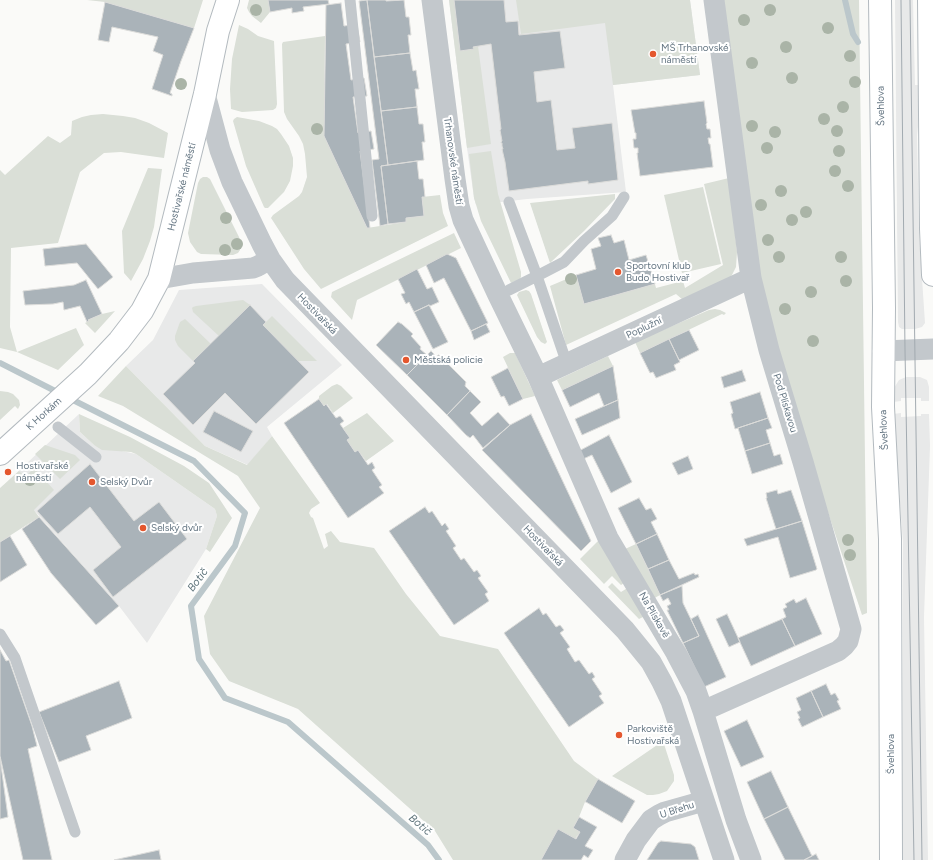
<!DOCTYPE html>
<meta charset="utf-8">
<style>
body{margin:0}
canvas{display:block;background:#fafaf8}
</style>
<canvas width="933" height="860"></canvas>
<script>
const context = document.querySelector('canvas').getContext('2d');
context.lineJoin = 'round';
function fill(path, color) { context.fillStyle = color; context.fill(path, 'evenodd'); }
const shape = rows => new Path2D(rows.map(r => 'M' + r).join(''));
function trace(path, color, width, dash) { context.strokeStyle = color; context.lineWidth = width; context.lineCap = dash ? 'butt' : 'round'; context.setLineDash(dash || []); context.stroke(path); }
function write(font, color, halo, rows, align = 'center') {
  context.font = font + ' Figtree,sans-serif'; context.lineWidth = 4; context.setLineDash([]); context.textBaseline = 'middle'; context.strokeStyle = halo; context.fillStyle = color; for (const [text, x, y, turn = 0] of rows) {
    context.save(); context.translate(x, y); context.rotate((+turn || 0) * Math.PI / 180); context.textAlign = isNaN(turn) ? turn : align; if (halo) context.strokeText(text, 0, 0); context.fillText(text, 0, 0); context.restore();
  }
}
fill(shape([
 [449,0,690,0,700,75,613,85,626,192,527,199,476,205,474,198,467,148],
 [895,0,913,0,915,85,922,85,917,136,919,234,925,323,922,327,915,329,902,329,899,327,898,322],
 [262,284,342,365,267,427,272,436,248,465,205,446,126,366,153,340,179,290],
 [906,377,920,377,927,380,929,387,929,401,921,401,921,398,901,398,901,401,893,402,894,388,899,380],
 [901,413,901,417,921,416,921,414,929,414,930,446,924,617,928,860,903,860,903,542,893,414],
 [79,414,80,432,94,445,136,454,215,509,217,516,206,549,147,643,119,606,8,481]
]), '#e8e9e9');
fill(shape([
 [87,0,203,0,194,28,105,2],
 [249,0,268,0,270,12,261,23,252,16,249,12,247,8],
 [449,0,454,0,460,51,474,49,473,47,478,46,491,144,467,148],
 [516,0,690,0,700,75,613,85,605,23,521,34],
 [724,0,859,0,867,613,862,615,772,343,759,276],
 [239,25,248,29,258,36,274,41,277,104,276,108,273,110,242,112,231,109,230,89,232,59],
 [325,36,324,136,367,228,406,222,406,218,424,216,422,197,440,195,443,213,448,226,321,289,304,269,273,221,271,218,273,215,299,196,302,192,307,177,305,154,303,144,299,136,287,119,284,112,282,44,283,42],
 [103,114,123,116,135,118,149,123,168,133,164,158,121,152,104,153,80,172,58,243,11,248,10,327,17,352,76,328,84,345,58,370,17,352,0,348,0,170,5,175,48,136,60,143,71,135,72,121,82,117,91,115],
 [237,117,259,121,272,126,277,129,281,134,289,146,293,158,293,166,290,181,284,192,268,208,265,208,264,207,246,166,233,121,234,119],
 [491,151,498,194,521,272,521,277,520,279,511,283,481,221,474,198,469,154],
 [148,168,162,169,154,227,150,241,143,259,131,281,124,273,122,231],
 [203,177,207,177,210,179,239,237,241,244,240,250,238,253,233,255,201,254,197,252,190,242,188,233,198,183,200,179],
 [729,178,737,252,736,267,732,275,730,277,683,300,676,294,566,345,550,286,576,275,584,304,655,284,656,288,683,281,685,288,723,265,704,184],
 [703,187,721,264,682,273,664,195],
 [615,194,615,199,584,231,550,263,530,203],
 [454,233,461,248,357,300,352,320,331,297,332,292],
 [526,290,529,291,531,294,547,342,545,344,541,342,537,337,517,295,519,292],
 [243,300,250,305,219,336,193,312,192,308,193,307,196,306],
 [715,309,720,310,726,313,724,315,722,314,640,353,635,342,709,310],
 [115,311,95,333,85,323,89,321,88,320,102,314],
 [272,316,317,361,298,361,263,325],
 [185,319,211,344,193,361,178,346,175,340,175,336,180,322],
 [510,353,515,353,535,396,523,399,503,357],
 [608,356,613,366,562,390,557,380],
 [126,366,205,446,247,465,272,436,320,503,311,509,309,513,311,517,313,518,324,549,328,546,325,534,331,531,340,542,374,548,406,594,440,636,498,649,574,761,598,779,585,802,579,817,573,828,580,832,575,839,558,830,541,860,453,860,435,831,298,709,229,681,210,654,204,616,260,508,238,476,123,406,98,396],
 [337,384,341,386,353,398,333,413,327,404,324,406,319,399,319,396,332,386],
 [0,391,8,392,13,394,19,400,20,405,18,409,15,406,0,420],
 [367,413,394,441,366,461,358,450,355,452,347,440,350,438,343,428],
 [79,414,130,437,184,466,209,483,232,518,210,552,206,549,217,516,215,509,136,454,131,452,102,450,94,445,80,432],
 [45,445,75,455,80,460,60,479,35,454],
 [34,468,54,490,34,510,39,517,0,542,0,488,19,471,25,477],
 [602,537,626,582,621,585,612,576,604,584,580,559],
 [636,544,660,595,651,600,625,549],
 [612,583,621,592,629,587,645,616,639,619,608,587],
 [663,741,674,775,674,781,667,791,659,794,653,795,647,795,612,776]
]), '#dadfd7');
trace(shape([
 [845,0,853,34,858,42],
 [0,363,61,394],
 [69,398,194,461,245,513,235,546,191,606,199,659,225,698,288,722,428,845,439,860]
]), '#bbc7cb', 6);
const building = shape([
 [268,0,328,0,329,4,303,7,304,11,292,13,292,8,270,12,268,0],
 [367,0,386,0,386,1,404,0,406,17,409,17,411,35,408,35,410,53,374,57,367,0],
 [367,0,388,165,381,166,388,224,380,226,372,160,379,159,359,1,367,0],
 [454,0,504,0,506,22,518,21,519,35,560,31,565,68,534,72,537,102,551,100,557,150,575,148,572,128,612,123,618,180,588,184,588,181,509,191,505,162,502,149,503,149,502,146,502,143,501,143,501,142,502,141,500,130,501,129,491,44,473,47,474,49,460,51,454,0],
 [105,2,194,28,181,61,170,93,172,94,172,96,152,89,163,55,153,51,158,37,112,27,109,42,98,40,105,2],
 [341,3,344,26,357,24,360,42,346,44,351,80,364,78,367,96,353,97,358,133,371,131,374,149,360,151,370,228,367,228,324,136,326,5,341,3],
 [410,53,413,71,416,70,419,89,415,89,417,107,381,111,374,57,410,53],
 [704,101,707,123,706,124,707,129,710,129,711,138,708,138,709,144,710,144,713,167,640,176,637,153,638,153,638,148,634,148,633,139,636,139,636,133,635,133,631,110,704,101],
 [417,107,419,124,423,124,425,142,422,142,424,160,388,165,381,111,417,107],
 [417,161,419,179,423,179,425,197,422,197,424,216,406,218,406,222,388,224,381,166,417,161],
 [611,235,614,243,624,240,629,260,646,255,655,284,584,304,576,275,596,269,591,249,601,246,598,238,611,235],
 [86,244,113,277,98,289,77,263,45,266,43,249,86,244],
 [447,254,456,258,488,323,471,331,444,278,434,283,426,265,447,254],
 [417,269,427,289,432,287,439,302,430,306,429,305,414,312,409,302,406,304,401,294,405,293,398,279,417,269],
 [86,280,102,314,88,320,89,321,87,322,80,306,64,310,63,302,53,304,25,305,23,291,74,285,86,280],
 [250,305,266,322,263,325,309,372,256,424,225,393,193,425,163,394,195,363,193,361,250,305],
 [429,305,448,342,433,349,414,312,429,305],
 [398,322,402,324,413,334,411,336,421,347,420,349,427,355,407,375,376,345,398,322],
 [486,324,490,332,474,340,471,331,486,324],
 [689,330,699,350,679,360,669,339,689,330],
 [669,339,680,362,674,365,676,370,656,378,653,372,650,373,640,353,669,339],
 [431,351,437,357,438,355,439,355,466,382,465,386,470,391,447,415,407,375,431,351],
 [613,366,618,400,604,406,599,393,570,407,562,390,613,366],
 [508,368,523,399,509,406,504,396,501,397,491,377,508,368],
 [742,370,746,381,724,388,721,377,742,370],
 [470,391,481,402,470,413,482,426,498,412,510,425,483,448,473,435,470,438,466,435,447,415,470,391],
 [760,392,768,418,735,429,731,414,733,413,730,402,760,392],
 [319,399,324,406,326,404,336,418,340,416,344,421,340,424,350,438,347,440,355,452,358,450,368,465,372,462,375,468,372,470,382,485,379,487,384,493,348,518,284,423,319,399],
 [618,400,620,418,582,435,575,419,618,400],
 [214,411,253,431,241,452,203,432,214,411],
 [531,414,591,541,581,551,482,450,510,425,531,414],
 [768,418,772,428,766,430,770,443,745,451,738,428,768,418],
 [609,435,632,482,611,493,592,455,581,460,577,452,609,435],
 [770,443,774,456,780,454,783,464,752,474,745,451,770,443],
 [688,456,693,469,678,475,672,463,688,456],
 [90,464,134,521,159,502,187,539,113,597,93,570,121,547,90,507,58,534,37,511,90,464],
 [777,490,778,494,791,490,802,521,776,529,766,498,767,498,766,493,777,490],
 [639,498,646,510,651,508,657,519,651,522,657,534,636,544,618,508,639,498],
 [425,507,429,513,432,511,442,526,445,523,449,529,446,531,456,546,453,548,461,560,464,558,474,572,477,570,481,576,478,578,488,592,485,594,489,601,454,625,389,531,425,507],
 [39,517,119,606,96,625,51,573,22,529,39,517],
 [802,521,817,569,816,570,790,578,778,537,747,546,744,539,802,521],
 [657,534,669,560,648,569,636,544,657,534],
 [10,536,27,565,0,582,0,542,10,536],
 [669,560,679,579,694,573,695,575,698,574,699,577,660,595,648,569,669,560],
 [682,586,683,603,699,636,683,643,667,610,669,610,667,606,671,604,668,598,663,601,660,595,682,586],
 [806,598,822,634,795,646,782,619,786,617,783,609,787,607,785,604,794,599,796,603,806,598],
 [539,608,543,615,546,613,556,627,560,625,564,630,560,633,570,647,567,649,575,662,579,660,589,674,592,672,595,677,592,679,602,694,599,696,604,703,569,727,504,633,539,608],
 [727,614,740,642,729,647,716,619,727,614],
 [698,615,726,677,704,687,683,643,699,636,691,619,698,615],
 [782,619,795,646,751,666,738,638,782,619],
 [0,650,6,661,9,660,32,726,37,746,28,749,52,860,23,860,0,756,0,650],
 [119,681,132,718,86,736,91,750,59,762,39,712,119,681],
 [826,684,831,695,835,693,839,700,837,701,841,709,823,717,811,691,826,684],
 [811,691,823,717,802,727,798,719,800,718,797,712,801,710,796,698,811,691],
 [747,720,764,757,741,767,724,731,747,720],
 [0,758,8,817,0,819,0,758],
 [771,771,788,807,764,819,747,782,771,771],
 [598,779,635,801,622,823,586,802,585,802,598,779],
 [788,807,812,856,804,860,785,860,764,819,788,807],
 [579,817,597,827,585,846,593,850,588,858,584,855,581,860,541,860,558,829,576,839,580,832,573,828,579,817],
 [661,841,691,844,695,847,699,860,647,860,658,843,661,841],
 [159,850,161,860,114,860,159,850],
 [816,854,819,860,804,860,816,854]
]);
fill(building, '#aab3b9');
trace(building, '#dcdcda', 1);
const secondary = shape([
 [880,0,884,308,883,407,890,539,891,860],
 [929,0,931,229,933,275],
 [0,454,88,374,119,341,142,311,159,279,205,94,218,31,228,0]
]);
trace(secondary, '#b3babf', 24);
trace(shape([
 [350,0,372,216],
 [509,202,537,276,509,290],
 [567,364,537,276,564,262,584,241,612,216,624,197],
 [58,427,96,457],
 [0,634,15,658,75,832]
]), '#c3c8cc', 11);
trace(shape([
 [432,0,455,179,459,206,463,220,498,295,538,377,608,538,676,653,696,691,703,711,736,820,751,860],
 [205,94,220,150,232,182,262,244,270,259,285,280,625,630,651,662,662,682,671,701,724,860],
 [159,279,193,273,253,268,258,266,270,259],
 [883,351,933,349],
 [538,377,751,278],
 [703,711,838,651,844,646,848,641,851,629,803,462,769,350,751,278,714,0],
 [625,860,636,840,651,820,659,815,665,812,704,801]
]), '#c3c8cc', 21);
trace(secondary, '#fff', 22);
trace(shape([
 [901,0,905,350,914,860],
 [910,0,922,860]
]), '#a2aab0', 1);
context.fillStyle = '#aab4a7';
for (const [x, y] of [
 [256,10],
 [770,10],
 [744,20],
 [828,28],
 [786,47],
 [850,56],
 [752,63],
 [792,78],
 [855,82],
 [181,84],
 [843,107],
 [824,119],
 [752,126],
 [317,129],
 [837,131],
 [775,132],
 [767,148],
 [839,151],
 [835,171],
 [848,186],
 [781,191],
 [761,205],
 [806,212],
 [226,218],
 [792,220],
 [768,240],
 [237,244],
 [225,250],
 [779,257],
 [841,257],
 [571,279],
 [846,281],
 [811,292],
 [785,309],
 [813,341],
 [30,480],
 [848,540],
 [850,555]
]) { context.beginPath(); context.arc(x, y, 6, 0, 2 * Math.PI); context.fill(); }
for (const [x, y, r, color] of [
 [653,54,4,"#e4572e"],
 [618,272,4,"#e4572e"],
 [406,360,4,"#e4572e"],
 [8,472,4,"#e4572e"],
 [92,482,4,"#e4572e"],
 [143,528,4,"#e4572e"],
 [619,735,4,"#e4572e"]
]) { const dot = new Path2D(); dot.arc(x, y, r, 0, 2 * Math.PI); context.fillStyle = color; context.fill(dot); trace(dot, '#fff', 1.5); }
write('10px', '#657683', '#fff', [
 ["MŠ Trhanovské",661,48],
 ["náměstí",661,60],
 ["Sportovní klub",626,266],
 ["Budo Hostivař",626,278],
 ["Městská policie",414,360],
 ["Hostivařské",16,466],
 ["náměstí",16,478],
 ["Selský Dvůr",100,482],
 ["Selský dvůr",151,528],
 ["Parkoviště",627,729],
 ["Hostivařská",627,741]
], 'left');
write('10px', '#657683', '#fff', [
 ["Švehlova",881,106,-91],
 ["Trhanovské náměstí",453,161,82],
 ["Hostivařské náměstí",182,187,-76],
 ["Hostivařská",317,314,46],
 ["Poplužní",644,328,-25],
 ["Pod Plískavou",785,403,73],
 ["K Horkám",44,414,-42],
 ["Švehlova",884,430,-93],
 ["Hostivařská",543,546,46],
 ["Na Plískavě",654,615,60],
 ["Švehlova",891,754,-90],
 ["U Břehu",677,810,-18]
]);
write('italic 11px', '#60757c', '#fff', [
 ["Botič",198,580,-53],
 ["Botič",420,825,41]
]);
</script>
